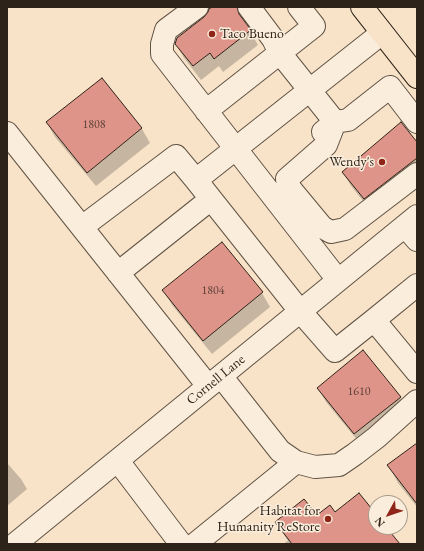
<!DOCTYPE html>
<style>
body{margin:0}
#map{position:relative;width:424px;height:551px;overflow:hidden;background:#f8e3c8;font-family:"EB Garamond",serif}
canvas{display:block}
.frame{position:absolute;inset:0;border:8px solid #2e2319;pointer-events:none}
.north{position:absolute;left:368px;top:495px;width:40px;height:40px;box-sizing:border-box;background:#faeddb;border:1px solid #a89c8d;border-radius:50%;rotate:230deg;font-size:11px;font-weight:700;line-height:16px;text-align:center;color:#2e2319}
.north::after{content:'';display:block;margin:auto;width:14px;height:18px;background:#8f2418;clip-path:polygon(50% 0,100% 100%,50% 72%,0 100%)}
</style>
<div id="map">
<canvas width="424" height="551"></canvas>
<div class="frame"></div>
<div class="north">N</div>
</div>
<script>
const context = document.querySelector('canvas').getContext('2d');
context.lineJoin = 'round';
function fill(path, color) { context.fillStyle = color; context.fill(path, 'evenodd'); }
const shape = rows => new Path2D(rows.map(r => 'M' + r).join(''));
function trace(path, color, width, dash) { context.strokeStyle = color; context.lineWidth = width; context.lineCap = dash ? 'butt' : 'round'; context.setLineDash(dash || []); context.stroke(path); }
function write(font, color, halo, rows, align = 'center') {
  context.font = font + ' "EB Garamond",serif'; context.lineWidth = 3; context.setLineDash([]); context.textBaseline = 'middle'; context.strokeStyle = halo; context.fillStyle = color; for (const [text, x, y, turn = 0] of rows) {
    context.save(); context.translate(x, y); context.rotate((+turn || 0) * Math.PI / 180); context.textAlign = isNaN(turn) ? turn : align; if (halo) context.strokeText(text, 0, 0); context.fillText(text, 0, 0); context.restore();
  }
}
fill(shape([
 [214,7,238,7,245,18,244,23,250,31,258,45,223,72,219,66,201,80,184,58,176,44,205,18],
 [101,79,142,129,150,143,96,186,55,137,47,123],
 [417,143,417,178,372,212,351,186,343,172],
 [222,244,262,293,270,307,212,354,172,305,164,291],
 [318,388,400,397,408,411,363,447,326,402],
 [417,444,417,507,398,483,389,466],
 [7,463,21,479,27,489,7,506],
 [334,513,376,515,376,527,385,527,398,544,286,544,285,542,288,541,276,522,317,517]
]), '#0003');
const building = shape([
 [212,7,237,7,239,14,251,30,214,59,210,53,193,66,175,44,177,38,204,17,208,12,209,9,212,7],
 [102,78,142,128,87,173,46,122,102,78],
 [401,122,417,142,417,158,364,199,342,172,401,122],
 [222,242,263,292,203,341,162,290,222,242],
 [363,350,401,397,354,434,317,388,363,350],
 [417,443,417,504,387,465,417,443],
 [359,493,376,514,376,527,386,527,400,544,292,544,275,522,304,499,317,515,330,505,335,512,359,493]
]);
fill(building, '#df9489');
trace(building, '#2e2319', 1);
const minor = shape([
 [197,7,166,30,162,44,162,54,338,280],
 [249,7,273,39,280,53,335,122],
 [382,33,196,180,211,199,300,311,335,351,374,320,417,285],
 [206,111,314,26,299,7],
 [335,122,326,145,287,179,288,186,322,227,331,232,345,229,417,174],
 [323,132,335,122,348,120,390,87,417,122],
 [7,133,208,386],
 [405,226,417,240],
 [82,227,176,156,196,180],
 [118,273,211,199],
 [374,320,417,372],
 [221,376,280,451,296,462,315,467,339,465,355,454,377,437,417,401],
 [118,461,181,544],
 [15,544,417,216],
 [195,544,296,462]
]);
const major = shape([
 [362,7,417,77]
]);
trace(minor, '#605345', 24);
trace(major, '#2e2319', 24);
trace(minor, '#faeddb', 22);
trace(major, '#f8e3c8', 22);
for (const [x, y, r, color] of [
 [212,34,4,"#8f2418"],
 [382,162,4,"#8f2418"],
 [328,519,4,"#8f2418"]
]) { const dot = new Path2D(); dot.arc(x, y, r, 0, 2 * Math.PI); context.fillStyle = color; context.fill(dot); trace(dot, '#faeddb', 1.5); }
write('12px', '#5a3f35', null, [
 ["1808",94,125],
 ["1804",213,291],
 ["1610",359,392]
]);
write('14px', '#2e2319', '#faeddb', [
 ["Taco Bueno",220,34,"left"],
 ["Wendy's",374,162],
 ["Habitat for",320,511],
 ["Humanity ReStore",320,527]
], 'right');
write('14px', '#2e2319', '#faeddb', [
 ["Cornell Lane",216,380,-39]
]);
</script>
